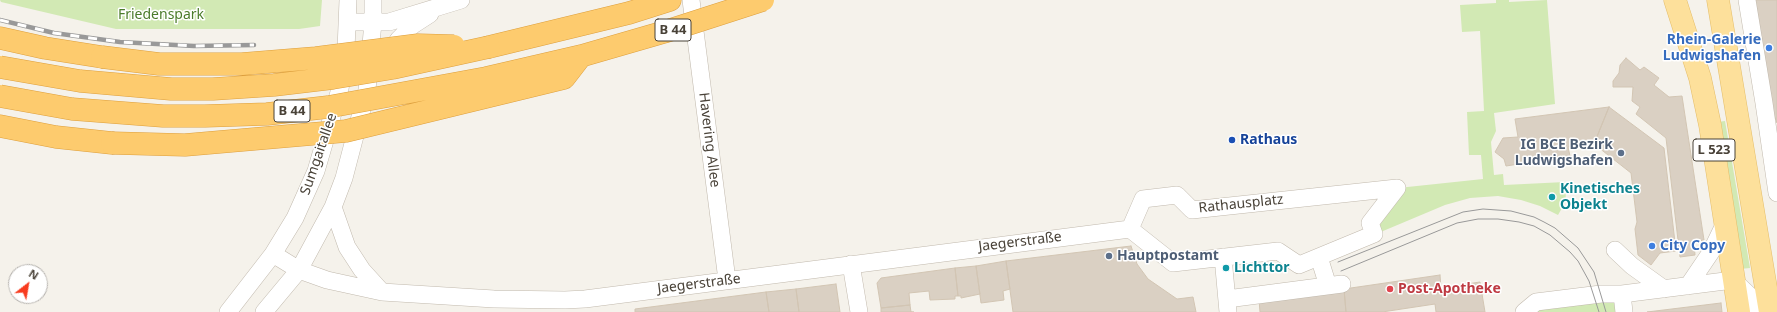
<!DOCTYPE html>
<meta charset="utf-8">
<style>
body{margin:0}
#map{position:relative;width:1777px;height:312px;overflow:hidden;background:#f5f2eb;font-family:"Noto Sans",sans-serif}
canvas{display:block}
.north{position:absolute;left:8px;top:264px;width:40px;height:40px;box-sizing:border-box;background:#fff;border:1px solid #b6b3af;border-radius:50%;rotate:31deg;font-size:11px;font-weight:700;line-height:16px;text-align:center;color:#494238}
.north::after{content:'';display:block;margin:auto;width:14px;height:18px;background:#f83b1e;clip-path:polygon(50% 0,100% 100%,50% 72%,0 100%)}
</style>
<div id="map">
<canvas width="1777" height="312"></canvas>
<div class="north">N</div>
</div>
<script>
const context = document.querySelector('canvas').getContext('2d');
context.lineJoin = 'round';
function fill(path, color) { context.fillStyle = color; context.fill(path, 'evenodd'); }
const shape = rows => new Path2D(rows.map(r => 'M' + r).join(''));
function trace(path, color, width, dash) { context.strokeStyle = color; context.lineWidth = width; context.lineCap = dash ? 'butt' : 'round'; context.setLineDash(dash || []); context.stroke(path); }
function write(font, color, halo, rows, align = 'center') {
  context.font = font + ' "Noto Sans",sans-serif'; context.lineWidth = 3; context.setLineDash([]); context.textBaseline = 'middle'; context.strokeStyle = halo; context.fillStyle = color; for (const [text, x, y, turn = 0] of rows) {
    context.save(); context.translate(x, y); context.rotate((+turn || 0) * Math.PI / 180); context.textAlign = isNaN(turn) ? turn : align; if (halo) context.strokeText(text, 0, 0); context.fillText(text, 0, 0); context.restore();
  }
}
fill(shape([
 [0,0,322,0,320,26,299,29,116,29,1,2],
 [1496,0,1509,0,1509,2,1547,0,1555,104,1494,113,1496,131,1491,142,1494,175,1503,174,1504,185,1565,182,1566,201,1558,215,1540,206,1521,200,1498,196,1470,198,1445,205,1376,234,1372,223,1398,188,1483,179,1481,155,1469,155,1467,112,1484,111,1480,31,1462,32,1460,5,1496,3],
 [1725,121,1750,268,1740,269,1717,122],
 [1622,294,1624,312,1524,312]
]), '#d2e9b4');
const building = shape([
 [1752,0,1777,0,1777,123,1773,112,1752,0],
 [1626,58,1640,70,1644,67,1659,78,1654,85,1669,97,1682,96,1704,240,1694,242,1695,255,1680,257,1666,138,1636,114,1640,107,1632,101,1633,87,1613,87,1613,81,1619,73,1620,65,1626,58],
 [1609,107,1594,144,1568,147,1570,156,1506,166,1504,159,1495,152,1503,138,1518,137,1515,119,1609,107],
 [1609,107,1664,148,1676,251,1660,253,1651,265,1638,255,1635,229,1637,222,1631,173,1594,144,1609,107],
 [1131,246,1137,264,1148,279,1177,299,1193,297,1196,312,1013,312,1006,261,1131,246],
 [1006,261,1010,289,1003,291,1004,300,981,303,976,266,1006,261],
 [976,266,980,294,961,298,961,296,958,296,955,268,976,266],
 [955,268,958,296,955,296,955,299,930,300,929,291,909,293,910,305,881,308,877,283,881,278,955,268],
 [1440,275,1441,288,1480,282,1485,312,1436,312,1435,304,1382,312,1346,312,1344,289,1440,275],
 [836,284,840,312,799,312,796,289,836,284],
 [796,289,799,312,769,312,766,292,796,289],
 [1344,289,1346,312,1260,312,1259,300,1344,289],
 [766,292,769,312,635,312,635,309,766,292],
 [1721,303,1722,312,1647,312,1721,303],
 [910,305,911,312,914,312,881,312,881,308,910,305]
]);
fill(building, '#dad0c3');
trace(building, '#d2c5b3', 1);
const minor = shape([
 [691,0,727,280],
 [1747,0,1764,103,1777,193],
 [348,22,389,22,461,0],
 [389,53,399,39,413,25,430,14],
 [1397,188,1370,223,1374,234,1299,265,1278,251,1173,263,1130,229,1143,199,1177,195,1192,210,1397,188],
 [333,207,347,247,362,270,382,292],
 [1615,250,1632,266,1664,289],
 [273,254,299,270,327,280,382,292,494,299,565,300,585,299,1130,229],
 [1223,257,1228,312],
 [1319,257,1328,286],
 [851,264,859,312],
 [1688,286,1711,252,1725,223],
 [1622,294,1624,312],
 [1227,299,1342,284],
 [228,312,273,254,295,218,316,171,340,89,346,50,348,0],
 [264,312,299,270,333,207,344,178,367,90,373,22,373,0],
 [1524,312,1536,302,1601,294,1622,294,1733,280,1751,297,1754,312]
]);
const major = shape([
 [1675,0,1700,78,1710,125,1739,312],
 [1718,0,1770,312]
]);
const highway = shape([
 [0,38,45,48,102,57],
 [489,47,629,13,670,0],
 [0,126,56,137,112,143]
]);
trace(minor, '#c1b9ad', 18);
trace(major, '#e4bd6a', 23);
trace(highway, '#dd9f3d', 23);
trace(minor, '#fff', 17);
trace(major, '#fde09b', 22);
trace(highway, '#fdcb6e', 22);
trace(shape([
 [1338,262,1463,212,1483,209,1511,211,1534,217,1544,222,1555,228,1578,248,1594,272,1606,312],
 [1341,271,1457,223,1478,219,1498,219,1519,222,1534,226,1550,235,1570,252,1578,261,1589,281,1599,312]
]), '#999', 1);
const rail = shape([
 [0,20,54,33,120,42,194,46,254,45]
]);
trace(rail, '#999', 4.5);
trace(rail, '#fff', 3, [9]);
const highwayBridge = shape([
 [102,57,159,64,242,64,316,58,418,45,454,46],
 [0,67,80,81,171,89,213,89,274,85,333,78,393,68,489,47],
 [0,96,72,109,163,116,205,116,267,114,328,107,486,78,581,56,664,32,763,0],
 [112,143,185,145,346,131,564,78,581,56]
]);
trace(highwayBridge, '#dd9f3d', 23, []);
trace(highwayBridge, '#fdcb6e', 22);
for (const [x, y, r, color] of [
 [1769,48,4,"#3f7fe0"],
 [1232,140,4,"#1a4fb4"],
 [1621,153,4,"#5c6f8a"],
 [1552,197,4,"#0f9aa8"],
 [1652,246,4,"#3f7fe0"],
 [1109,256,4,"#5c6f8a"],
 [1226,268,4,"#0f9aa8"],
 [1390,289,4,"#e0444e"]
]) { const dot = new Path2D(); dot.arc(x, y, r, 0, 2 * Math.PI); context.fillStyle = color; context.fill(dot); trace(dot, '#fff', 1.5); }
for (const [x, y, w] of [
 [673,30,36],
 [292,111,36],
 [1714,150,42]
]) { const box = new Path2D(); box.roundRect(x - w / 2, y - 11, w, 22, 3); context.fillStyle = '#fff'; context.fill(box); trace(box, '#494238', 1); }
write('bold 13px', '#494238', null, [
 ["B 44",673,30],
 ["B 44",292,111],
 ["L 523",1714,150]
]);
write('14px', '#4b7c2b', '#fff', [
 ["Friedenspark",161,15]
]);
write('bold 14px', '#366cbe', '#fff', [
 ["Rhein-Galerie",1761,40],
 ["Ludwigshafen",1761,56],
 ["City Copy",1660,246,"left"]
], 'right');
write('14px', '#494238', '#fff', [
 ["Havering Allee",709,140,83],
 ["Sumgaitallee",319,154,-71],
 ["Rathausplatz",1241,204,-6],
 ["Jaegerstraße",1020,242,-7],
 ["Jaegerstraße",699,284,-7]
]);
write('bold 14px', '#164399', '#fff', [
 ["Rathaus",1240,140]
], 'left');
write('bold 14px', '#4e5e75', '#fff', [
 ["IG BCE Bezirk",1613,145],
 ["Ludwigshafen",1613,161],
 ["Hauptpostamt",1117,256,"left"]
], 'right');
write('bold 14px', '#0d838f', '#fff', [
 ["Kinetisches",1560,189],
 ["Objekt",1560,205],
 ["Lichttor",1234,268]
], 'left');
write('bold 14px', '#be3a42', '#fff', [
 ["Post-Apotheke",1398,289]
], 'left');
</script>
